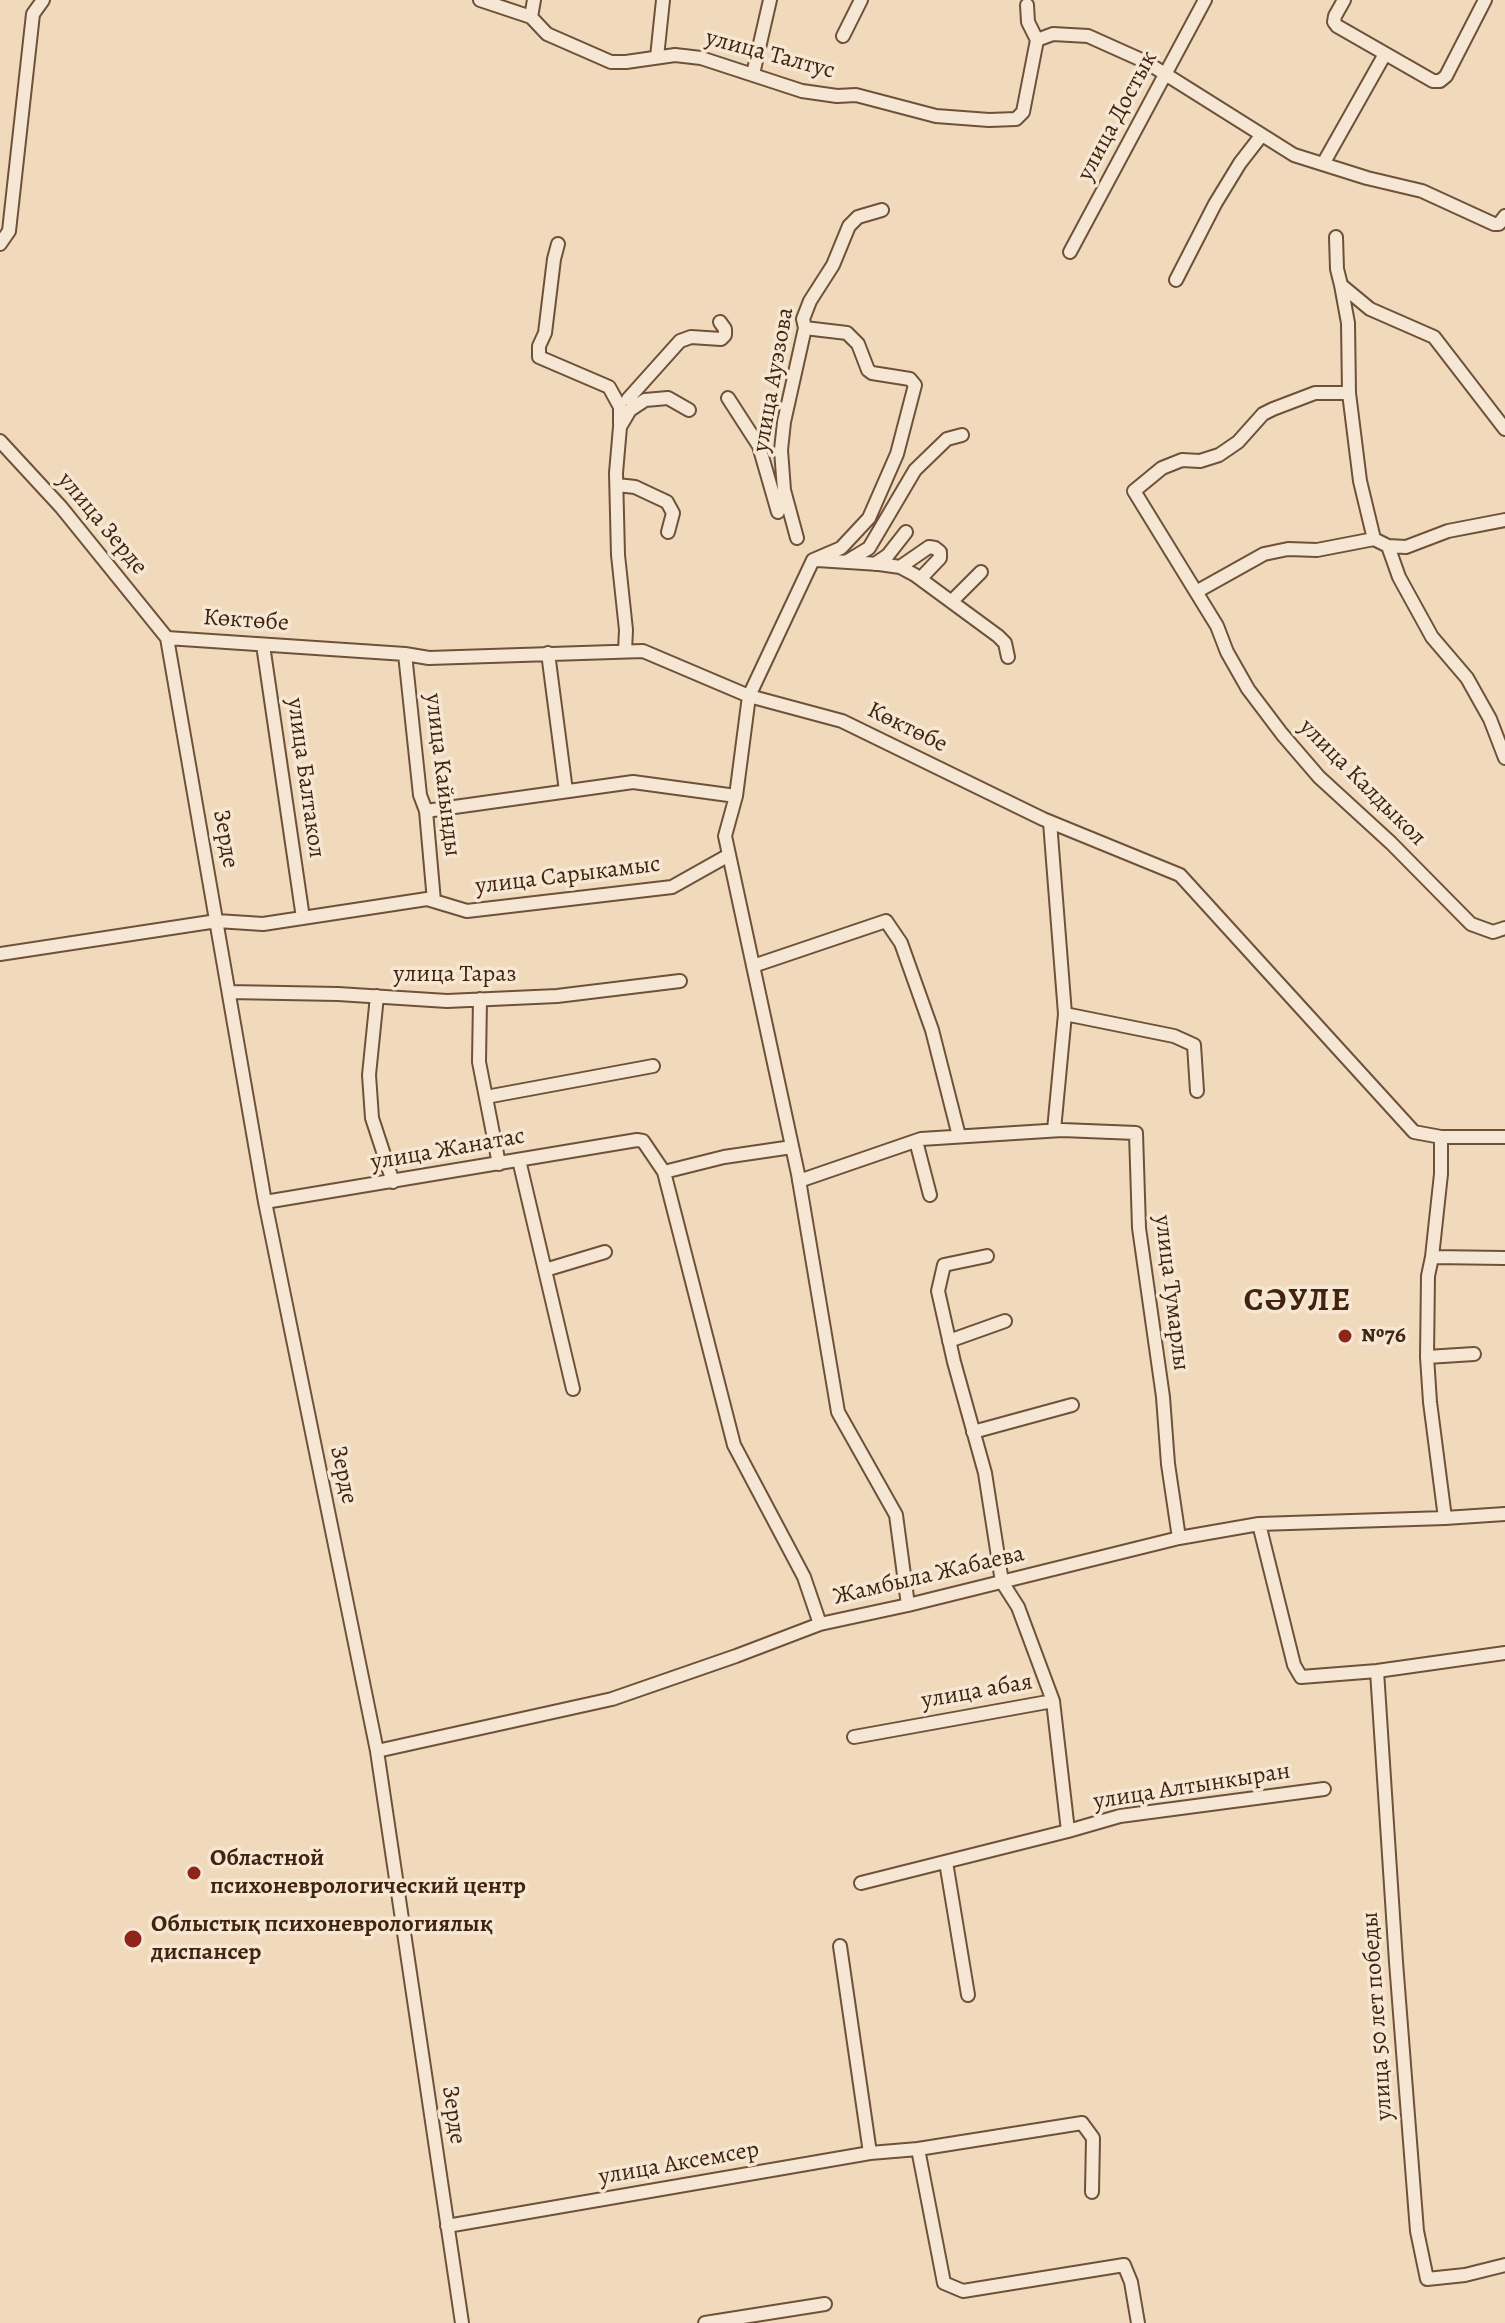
<!DOCTYPE html>
<meta charset="utf-8">
<style>
body{margin:0}
canvas{display:block;background:#f0dabb}
</style>
<canvas width="1505" height="2323"></canvas>
<script>
const context = document.querySelector('canvas').getContext('2d');
context.lineJoin = 'round';
const shape = rows => new Path2D(rows.map(r => 'M' + r).join(''));
function trace(path, color, width, dash) { context.strokeStyle = color; context.lineWidth = width; context.lineCap = dash ? 'butt' : 'round'; context.setLineDash(dash || []); context.stroke(path); }
function write(font, color, halo, rows, align = 'center') {
  context.font = font + ' Alegreya,serif'; context.lineWidth = 7; context.setLineDash([]); context.textBaseline = 'middle'; context.strokeStyle = halo; context.fillStyle = color; for (const [text, x, y, turn = 0] of rows) {
    context.save(); context.translate(x, y); context.rotate((+turn || 0) * Math.PI / 180); context.textAlign = isNaN(turn) ? turn : align; if (halo) context.strokeText(text, 0, 0); context.fillText(text, 0, 0); context.restore();
  }
}
const minor = shape([
 [480,0,531,17,547,34,611,62,626,62,675,55,701,58,802,91,837,96,856,95,936,116,989,120,1016,119,1023,112,1037,40,1028,22,1027,5],
 [1344,0,1335,16,1334,22,1337,26,1433,81,1440,81,1446,76,1485,0],
 [531,17,534,0],
 [843,36,861,0],
 [1037,40,1053,34,1088,36,1146,62,1294,155,1367,178,1422,191,1494,224,1499,224,1505,216],
 [657,57,663,0],
 [753,74,770,0],
 [1323,164,1385,54],
 [1336,237,1337,269,1341,285,1370,309,1434,337,1505,429],
 [0,244,9,231,33,14,43,0],
 [558,244,554,259,545,333,539,346,539,357,609,387,620,407,620,424],
 [1070,252,1205,0],
 [1176,280,1215,204,1240,163,1261,136],
 [1341,285,1348,323,1349,393,1315,393,1273,409,1263,414,1238,442,1219,455,1200,461,1182,460,1162,468,1134,491,1217,626,1227,652,1248,689,1282,734,1319,777,1391,843,1471,924,1493,932,1505,928],
 [805,328,847,333,858,344,868,370,872,373,910,379,915,385,897,454,869,518,841,548,813,560,749,696,736,796,725,836,798,1174,838,1412,896,1515,908,1605],
 [1349,393,1360,481,1374,539,1388,546,1406,547,1448,531,1505,520],
 [728,398,759,446,778,512],
 [628,399,680,341,691,337,721,339,725,335,725,329,720,322],
 [0,441,61,507,167,638,265,1202,377,1751,462,2323],
 [617,485,635,487,667,502,673,513,668,532],
 [797,538,784,490,781,450,784,422,805,328,803,319,810,301,833,265,849,226,858,217,882,210],
 [1388,546,1399,577,1432,637,1467,678,1490,719,1505,758],
 [817,560,879,564,900,567,915,575,998,636,1005,643,1008,657],
 [846,562,869,548,915,470,947,439,962,435],
 [875,564,888,555,906,532],
 [900,567,929,547,935,548,940,552,940,558,921,578],
 [1196,592,1264,554,1288,549,1317,550,1374,539],
 [952,601,981,572],
 [167,638,405,654,429,658,643,651,749,696,842,721,1043,819,1180,875,1414,1132,1441,1137,1505,1137],
 [263,645,303,918],
 [625,651,626,630,618,555,616,473,620,427,630,410,645,400,668,398,689,410],
 [548,653,566,791],
 [405,654,420,795,426,811,434,901],
 [426,811,633,782,736,796],
 [1050,822,1065,1014,1054,1130],
 [0,954,217,921,263,924,427,899,467,911,672,887,729,855],
 [753,966,886,921,901,943,932,1030,959,1136],
 [229,992,338,994,447,1001,557,996,680,981],
 [377,996,369,1075,372,1118,393,1182],
 [480,999,479,1062,499,1164],
 [1065,1014,1174,1036,1194,1045,1197,1091],
 [486,1097,653,1066],
 [1441,1137,1441,1174,1432,1257,1505,1258],
 [916,1141,930,1195],
 [519,1160,573,1389],
 [664,1172,724,1157,792,1147],
 [799,1181,921,1139,1062,1130,1136,1133,1139,1228,1163,1397,1168,1464,1179,1538],
 [265,1202,637,1140,643,1141,664,1172,734,1445,804,1577,820,1624],
 [987,1256,944,1265,938,1291,954,1362,985,1473,1002,1582,1018,1607,1053,1701],
 [1432,1257,1428,1276,1427,1357,1474,1354],
 [545,1270,605,1252],
 [949,1341,1005,1321],
 [1427,1357,1430,1402,1445,1518],
 [973,1432,1072,1405],
 [1259,1524,1294,1665,1301,1677,1377,1671,1505,1653],
 [1377,1671,1396,1962,1417,2231,1427,2279,1465,2275,1505,2265],
 [854,1737,1053,1701,1068,1831,861,1883],
 [377,1751,612,1699,736,1656,820,1624,908,1605,1179,1538,1259,1524,1445,1518,1505,1514],
 [1068,1831,1120,1816,1324,1789],
 [946,1862,968,1995],
 [840,1946,870,2153],
 [918,2149,944,2283,963,2291,1124,2265,1131,2282,1138,2323],
 [447,2226,870,2153,918,2149,1082,2123,1093,2138,1092,2192],
 [705,2323,825,2304]
]);
trace(minor, '#6e513a', 16);
trace(minor, '#f5e7d3', 12);
for (const [x, y, r, color] of [
 [1345,1336,8,"#8f2418"],
 [194,1873,8,"#8f2418"],
 [133,1939,10,"#8f2418"]
]) { const dot = new Path2D(); dot.arc(x, y, r, 0, 2 * Math.PI); context.fillStyle = color; context.fill(dot); trace(dot, '#f5e7d3', 3); }
write('24px', '#42230f', '#f5e7d3', [
 ["улица Талтус",770,55,15],
 ["улица Достык",1118,116,-62],
 ["улица Ауэзова",774,380,-80],
 ["улица Зерде",102,524,50],
 ["Көктөбе",246,621,4],
 ["Көктөбе",907,728,26],
 ["улица Кайынды",442,775,83],
 ["улица Балтакол",305,778,82],
 ["улица Калдыкол",1362,783,45],
 ["Зерде",225,839,80],
 ["улица Сарыкамыс",568,876,-7],
 ["улица Тараз",455,975],
 ["улица Жанатас",448,1150,-10],
 ["улица Тумарлы",1171,1293,83],
 ["Зерде",343,1475,78],
 ["Жамбыла Жабаева",929,1576,-13],
 ["улица абая",977,1692,-10],
 ["улица Алтынкыран",1192,1787,-9],
 ["улица 50 лет победы",1378,2016,-94],
 ["Зерде",453,2115,82],
 ["улица Аксемсер",679,2164,-10]
]);
write('bold 24px', '#42230f', '#f5e7d3', [
 ["№76",1361,1336],
 ["Областной",210,1859],
 ["психоневрологический центр",210,1887],
 ["Облыстық психоневрологиялық",151,1925],
 ["диспансер",151,1953]
], 'left');
context.letterSpacing = '2px';
write('bold 32px', '#42230f', '#f5e7d3', [
 ["СӘУЛЕ",1298,1302]
]);
context.letterSpacing = '0px';
</script>
